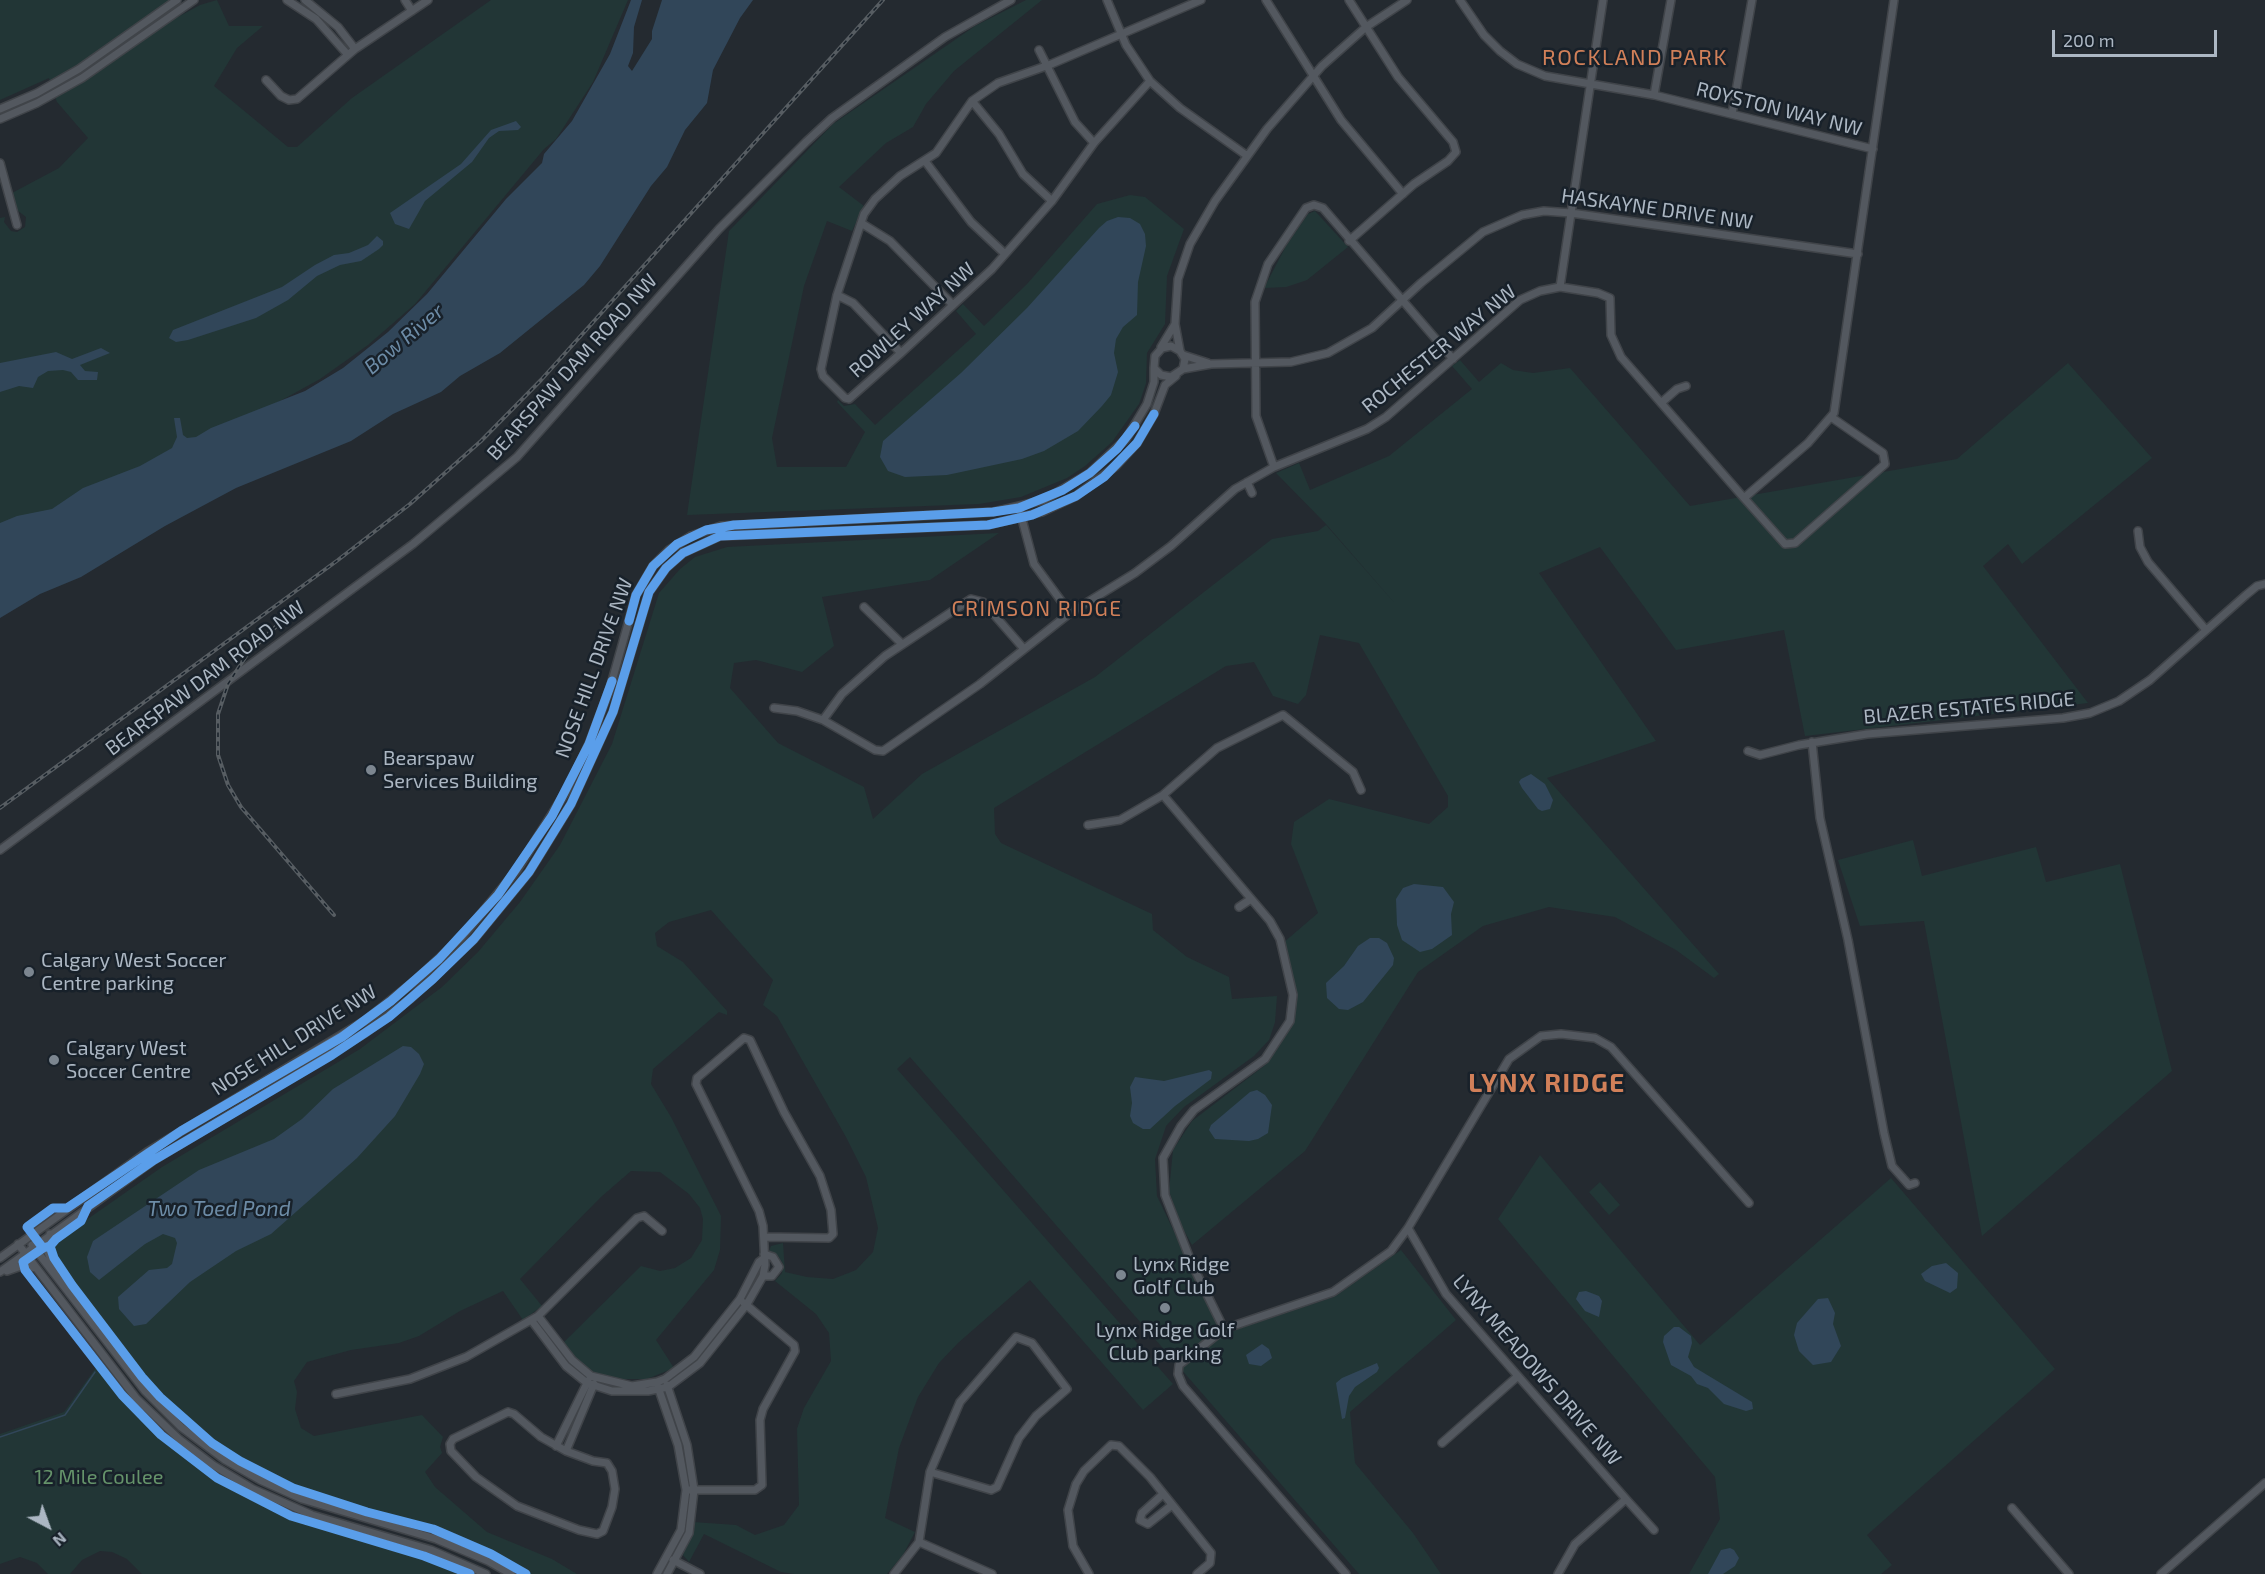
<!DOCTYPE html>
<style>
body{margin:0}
#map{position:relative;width:2265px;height:1574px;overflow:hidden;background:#242a30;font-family:"Exo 2",sans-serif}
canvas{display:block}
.north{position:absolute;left:18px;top:1496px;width:60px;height:60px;-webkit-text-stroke:4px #18212a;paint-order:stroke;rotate:139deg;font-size:16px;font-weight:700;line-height:24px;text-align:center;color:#acb7c3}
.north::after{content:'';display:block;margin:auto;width:21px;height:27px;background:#acb7c3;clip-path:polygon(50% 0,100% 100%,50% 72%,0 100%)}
.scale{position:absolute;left:2052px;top:30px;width:165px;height:27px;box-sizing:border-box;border:3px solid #acb7c3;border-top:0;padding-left:8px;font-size:18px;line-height:21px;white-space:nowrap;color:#acb7c3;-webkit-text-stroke:4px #18212a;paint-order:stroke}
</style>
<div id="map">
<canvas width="2265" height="1574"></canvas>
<div class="north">N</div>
<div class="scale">200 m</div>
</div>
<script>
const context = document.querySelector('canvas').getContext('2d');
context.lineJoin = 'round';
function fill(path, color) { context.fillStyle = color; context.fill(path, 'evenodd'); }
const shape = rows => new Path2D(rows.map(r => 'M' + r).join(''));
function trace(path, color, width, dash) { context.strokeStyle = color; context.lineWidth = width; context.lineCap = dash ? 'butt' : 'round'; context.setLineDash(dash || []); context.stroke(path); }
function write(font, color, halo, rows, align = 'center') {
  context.font = font + ' "Exo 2",sans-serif'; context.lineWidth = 5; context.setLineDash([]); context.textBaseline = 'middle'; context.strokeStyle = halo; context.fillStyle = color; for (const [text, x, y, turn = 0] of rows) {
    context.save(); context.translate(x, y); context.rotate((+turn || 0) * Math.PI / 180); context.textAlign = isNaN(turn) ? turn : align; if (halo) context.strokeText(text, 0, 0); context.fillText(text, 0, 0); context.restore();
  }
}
fill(shape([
 [0,0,170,0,167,2,178,17,200,5,217,0,229,26,263,26,237,48,214,86,288,147,297,147,352,98,491,0,628,0,593,82,556,139,544,149,415,304,368,345,320,379,282,400,139,472,51,515,0,528,0,218,5,217,4,222,11,231,17,232,25,227,26,217,17,210,12,193,59,168,88,138,57,102,49,78,0,100],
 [1026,0,1042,0,954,71,926,104,913,127,886,143,839,187,864,206,852,231,827,221,804,286,772,438,777,467,846,467,865,432,837,402,838,400,844,406,855,404,875,425,976,334,956,311,963,304,984,326,1027,284,1097,204,1130,195,1145,197,1184,229,1167,276,1165,324,1147,353,1146,383,1139,404,1112,442,1085,466,1067,478,1021,497,979,504,687,515,729,231,833,124,975,26],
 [1315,211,1348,247,1307,280,1286,287,1264,288,1286,246,1308,214],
 [1460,360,1479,382,1501,363,1513,370,1533,373,1570,368,1690,506,1957,459,2068,363,2152,458,2022,564,2008,544,1983,566,2088,703,1805,736,1784,630,1676,650,1600,547,1539,573,1656,741,1547,778,1719,974,1714,978,1676,950,1615,917,1549,907,1483,926,1418,972,1305,1151,1192,1245,1181,1225,1169,1191,1173,1150,1192,1121,1264,1066,1280,1045,1290,1024,1292,994,1283,943,1318,913,1291,844,1294,822,1329,799,1429,824,1448,807,1448,796,1359,643,1320,635,1306,695,1298,704,1273,696,1254,662,1226,666,994,808,995,834,1001,843,1152,914,1153,930,1187,957,1229,977,1232,999,1277,996,1275,1022,1269,1040,1254,1056,1184,1107,1166,1126,1155,1159,1157,1196,1223,1334,1334,1297,1401,1250,1456,1320,1350,1412,1355,1463,1413,1533,1441,1574,1359,1574,910,1057,897,1069,1173,1384,1143,1410,1030,1280,958,1343,939,1363,918,1397,899,1448,885,1518,915,1532,903,1555,887,1574,794,1574,781,1572,704,1534,689,1562,683,1555,693,1522,736,1525,755,1535,784,1525,799,1505,797,1429,804,1408,831,1361,829,1333,816,1314,775,1281,782,1273,783,1264,778,1256,769,1252,771,1246,783,1243,785,1272,807,1277,833,1279,856,1270,873,1252,878,1228,866,1177,846,1137,777,1016,763,1005,773,980,711,910,669,922,655,933,657,946,683,962,727,1011,727,1015,719,1012,653,1069,651,1084,671,1117,721,1216,720,1250,714,1270,656,1340,674,1368,647,1379,617,1379,594,1373,583,1366,562,1344,641,1266,660,1271,675,1268,691,1258,702,1240,703,1219,700,1208,689,1194,660,1172,631,1171,601,1197,520,1279,542,1306,523,1320,503,1291,460,1311,419,1336,399,1343,351,1350,307,1362,294,1381,297,1392,295,1409,301,1428,314,1436,422,1415,443,1437,440,1447,442,1453,425,1472,435,1487,487,1532,552,1559,577,1574,518,1574,498,1562,435,1535,301,1495,243,1467,196,1434,160,1403,141,1383,77,1300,53,1263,53,1246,59,1239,162,1167,360,1049,442,987,478,952,520,902,560,845,612,744,659,593,680,569,695,557,727,547,999,533,930,580,822,597,834,646,802,672,756,660,734,663,730,688,778,743,864,787,873,819,922,774,1095,677,1272,539,1318,531,1326,525,1398,607,1326,524,1276,473,1299,463,1310,490,1389,456,1472,389,1452,366],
 [1913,840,1922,876,2036,847,2046,882,2120,864,2172,1071,1982,1236,1924,921,1860,926,1838,860],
 [1540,1155,1700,1345,1891,1178,2055,1369,1867,1535,1892,1565,1881,1574,1689,1574,1720,1519,1715,1477,1498,1219],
 [1600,1182,1620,1205,1609,1215,1589,1192],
 [100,1362,156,1427,217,1475,273,1505,300,1516,426,1553,477,1574,142,1574,127,1559,112,1552,100,1551,82,1560,70,1574,48,1574,37,1563,20,1557,0,1564,0,1434,64,1412]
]), '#223636');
fill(shape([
 [631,0,642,0,634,27,633,53,628,66,632,71,652,39,652,31,662,0,753,0,740,18,713,70,707,103,685,130,667,167,651,186,600,266,584,285,500,353,460,376,441,392,393,414,351,441,236,488,165,526,81,577,40,594,0,618,0,523,17,516,52,509,83,488,140,466,172,448,177,437,174,418,180,418,183,435,187,438,196,437,211,428,305,391,343,368,388,332,427,294,506,199,542,163,544,154,572,121,610,54],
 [516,121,521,127,518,130,499,131,489,138,472,162,425,201,409,229,395,224,390,213,461,164,491,130],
 [1118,217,1130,218,1140,224,1145,234,1146,246,1138,282,1137,315,1123,327,1116,339,1114,353,1118,372,1111,395,1102,406,1078,431,1044,451,1022,459,947,475,905,477,888,471,880,457,883,441,961,373,1027,308,1099,228,1107,221],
 [377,236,383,241,383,245,379,249,361,261,340,265,317,276,288,300,256,318,188,340,176,342,169,338,173,330,282,287,315,265,334,255,349,253,368,245],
 [101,348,110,353,80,365,85,371,98,372,97,380,78,380,71,372,63,370,48,371,38,377,33,388,19,386,0,392,0,363,56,352,72,359],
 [1531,774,1545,784,1553,800,1550,809,1542,811,1538,809,1522,788,1519,782,1521,779],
 [1414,884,1443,887,1454,902,1451,914,1452,935,1432,949,1420,952,1402,940,1397,925,1396,899,1403,888],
 [1370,938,1379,938,1387,943,1394,958,1393,965,1363,1002,1348,1010,1339,1009,1327,998,1326,983,1344,966,1358,946],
 [403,1046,411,1047,419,1054,424,1064,420,1074,395,1116,357,1158,271,1234,236,1251,190,1282,146,1324,134,1326,119,1309,118,1297,149,1270,167,1268,172,1264,177,1243,175,1238,163,1234,145,1244,99,1280,90,1272,87,1257,93,1241,199,1170,274,1139,302,1119,333,1089],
 [1209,1070,1212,1072,1211,1079,1175,1106,1150,1129,1143,1129,1133,1123,1130,1116,1132,1103,1130,1087,1135,1077,1164,1081],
 [1257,1090,1265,1095,1272,1105,1268,1133,1258,1139,1249,1141,1215,1139,1209,1130,1211,1125,1250,1092],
 [1946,1263,1958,1273,1957,1288,1950,1293,1925,1281,1921,1274,1932,1266],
 [1586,1291,1599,1296,1602,1301,1599,1317,1585,1311,1576,1299,1579,1292],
 [1828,1298,1835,1313,1833,1324,1841,1346,1831,1362,1813,1365,1799,1351,1794,1335,1797,1323,1818,1299],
 [1674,1327,1679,1327,1691,1336,1692,1343,1688,1357,1694,1367,1752,1402,1753,1409,1746,1411,1724,1404,1708,1388,1697,1384,1691,1376,1671,1365,1663,1342,1664,1336],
 [1262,1344,1269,1349,1272,1358,1261,1366,1249,1364,1246,1355],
 [1377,1363,1379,1368,1377,1372,1355,1387,1349,1396,1345,1418,1342,1419,1336,1383,1342,1378],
 [1730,1548,1734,1550,1739,1558,1735,1566,1723,1574,1708,1574,1721,1550]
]), '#314659');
trace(shape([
 [0,1437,65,1415,95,1372]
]), '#314659', 1.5);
const minor = shape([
 [287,0,316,19,348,55],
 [305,0,338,27,355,49],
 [405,0,412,11],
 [1107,0,1126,45,1150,81,1180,108,1246,155],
 [1266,0,1341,120,1403,194],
 [1349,0,1398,77,1453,142,1456,152,1448,161,1414,184,1349,241],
 [1460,0,1484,35,1500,51,1517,64,1545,76,1654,95,1873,149],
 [1039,50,1075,122,1094,143],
 [266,80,281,96,289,100,297,99,355,49,428,0],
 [1150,81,1094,143,1052,201,992,269,901,353,849,399,845,398,823,376,821,369,837,295,864,214,875,199,900,176,936,153,972,101,998,83,1049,65,1201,0],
 [1654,95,1671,0],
 [972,101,999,134,1023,174,1052,201],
 [0,109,37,93,79,69,177,0],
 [1732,114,1752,0],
 [0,119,37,103,82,78,194,0],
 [925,161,971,222,1005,254],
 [0,163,17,225],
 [861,223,890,241,953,305],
 [1560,287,1603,0],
 [837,295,853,303,901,353],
 [1161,347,1175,324],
 [1180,351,1171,346,1162,348,1155,356,1154,368,1161,375,1171,377,1183,369,1185,359,1180,351,1175,324,1178,279,1190,244,1215,201,1267,129,1322,66,1366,27,1407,0],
 [1183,355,1208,363],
 [1183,369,1211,364,1291,362,1328,353,1372,328,1421,283,1483,232,1522,215,1544,211,1571,213,1858,254],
 [1661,403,1677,389,1686,386],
 [1274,467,1256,416,1255,302,1268,264,1306,208,1314,205,1323,208,1453,359],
 [1247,482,1252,493],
 [1744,498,1785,544,1795,543,1885,464,1883,453,1831,417],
 [1019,508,1034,564,1070,613],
 [2138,531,2140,547,2148,562,2206,630],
 [864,607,901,643],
 [1024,649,983,602,971,599,885,656,842,694,823,720,875,750,883,751,980,684,1070,613,1135,573,1171,546,1235,489,1274,467,1367,429,1386,417,1520,300,1540,291,1560,287,1598,293,1610,298,1611,335,1621,357,1744,498,1808,443,1834,413,1894,0],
 [774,708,797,711,823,720],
 [1812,742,1820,818,1848,940,1884,1133,1892,1166,1909,1185,1915,1183],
 [1748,751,1760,755,1799,745,1867,734,2063,718,2090,713,2119,701,2150,680,2246,595,2257,586,2265,584],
 [1163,795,1270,921,1280,939,1293,995,1290,1021,1265,1059,1194,1110,1181,1126,1163,1158,1165,1195,1192,1264,1224,1329],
 [1088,825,1120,820,1163,795,1217,748,1283,715,1353,772,1361,790],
 [0,850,413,544,517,457,719,229,806,142,832,118,945,37,1011,0],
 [1239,907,1251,899],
 [1408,1228,1446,1294,1626,1499,1575,1544,1558,1574],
 [50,1234,47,1250,56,1271],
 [18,1244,136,1398,179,1439,213,1465,253,1489,312,1515,431,1550,486,1574],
 [32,1245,145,1391,181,1427,225,1460,260,1480,302,1499,436,1539,488,1561,511,1574],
 [0,1258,147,1152,366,1020,416,980,462,937,517,870,567,790,589,744,610,688,636,595,653,566,669,550,691,536,721,526,993,512,1044,500,1090,473,1126,439,1147,404,1154,382,1154,368],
 [7,1271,24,1265,36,1268],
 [0,1272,154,1160,365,1033,410,999,474,939,529,872,571,804,613,712,649,592,666,568,683,553,720,536,988,525,1042,512,1076,496,1116,466,1137,443,1154,414,1165,385,1176,376],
 [763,1276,772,1276,779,1267,773,1257,764,1254],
 [538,1316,572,1360,591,1376,632,1386,657,1382,665,1379,694,1357,740,1299,759,1262,763,1259],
 [532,1321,566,1366,587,1383,612,1391,648,1391,668,1387,700,1363,747,1304,763,1276,765,1265,763,1226,759,1211,696,1084,697,1078,744,1038,750,1040,784,1112,820,1176,831,1210,833,1234,829,1238,765,1237],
 [667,1385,687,1445,694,1490,689,1533,667,1574],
 [336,1394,410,1379,466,1357,538,1316,637,1218,644,1216,662,1231],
 [508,1412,514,1414,541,1437,566,1451,593,1461,607,1463,612,1471,615,1489,612,1507,603,1531,597,1534,579,1530,517,1506,476,1477,451,1451,450,1444,453,1439,508,1412],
 [1442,1443,1518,1376],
 [556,1446,588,1381],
 [566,1451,594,1384],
 [686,1490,755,1490,762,1485,760,1420,763,1409,795,1351,794,1345,744,1303],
 [1163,1494,1142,1513,1140,1520,1148,1524,1172,1505],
 [1626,1499,1654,1530],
 [2012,1508,2069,1574],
 [919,1542,992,1574],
 [673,1560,700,1574],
 [657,1574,681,1530,686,1490,678,1445,658,1387],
 [894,1574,919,1542,930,1472,960,1402,1016,1337,1032,1343,1067,1389,1036,1416,1019,1438,997,1487,991,1490,930,1472],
 [1089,1574,1073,1546,1068,1510,1076,1484,1084,1471,1111,1445,1119,1446,1150,1477,1211,1553,1210,1563,1197,1574],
 [1346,1574,1183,1386,1178,1374,1179,1365,1224,1329,1333,1292,1391,1251,1408,1228,1509,1059,1541,1036,1561,1034,1595,1038,1611,1047,1749,1203],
 [2161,1574,2265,1483]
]);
trace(minor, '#404449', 10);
trace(minor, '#53585f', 7);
const rail = shape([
 [283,620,248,653,228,684,218,714,218,755,228,785,241,807,334,915],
 [0,808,338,560,410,504,481,441,541,380,883,0]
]);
trace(rail, '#575d62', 4);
trace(rail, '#18212a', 1.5, [4.5]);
trace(shape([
 [629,621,636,595,653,566,677,544,706,530,734,525,993,512,1019,508,1063,490,1090,473,1117,449,1135,426],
 [50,1246,54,1258,72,1285,142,1377,160,1397,212,1443,240,1461,293,1488,367,1512,433,1529,491,1554,526,1574],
 [43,1248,27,1227,53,1208,67,1208,181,1131,342,1037,391,1001,439,959,498,895,552,816,589,744,612,681],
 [470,1574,424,1556,291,1516,217,1478,161,1435,122,1395,25,1270,23,1262,43,1248,50,1246,56,1239,81,1221,88,1206,154,1160,332,1055,389,1017,433,979,474,939,529,872,571,804,613,712,649,592,666,568,683,553,720,536,988,525,1032,515,1076,496,1104,477,1137,443,1154,414]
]), '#5a9eea', 9);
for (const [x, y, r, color] of [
 [371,770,6,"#7c8690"],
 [29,972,6,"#7c8690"],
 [54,1060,6,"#7c8690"],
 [1121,1275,6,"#7c8690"],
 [1165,1308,6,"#7c8690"]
]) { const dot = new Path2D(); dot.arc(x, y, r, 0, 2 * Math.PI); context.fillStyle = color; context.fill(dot); trace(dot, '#18212a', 2); }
write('20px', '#acb7c3', '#18212a', [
 ["ROYSTON WAY NW",1779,109,14],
 ["HASKAYNE DRIVE NW",1657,209,8],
 ["ROWLEY WAY NW",912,320,-42],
 ["ROCHESTER WAY NW",1439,349,-39],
 ["BEARSPAW DAM ROAD NW",572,367,-48],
 ["NOSE HILL DRIVE NW",594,668,-70],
 ["BEARSPAW DAM ROAD NW",205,678,-37],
 ["BLAZER ESTATES RIDGE",1969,708,-5],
 ["NOSE HILL DRIVE NW",294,1040,-32],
 ["LYNX MEADOWS DRIVE NW",1537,1370,49]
]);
write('20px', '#acb7c3', '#18212a', [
 ["Bearspaw",383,758],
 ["Services Building",383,781],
 ["Calgary West Soccer",41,960],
 ["Centre parking",41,983],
 ["Calgary West",66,1048],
 ["Soccer Centre",66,1071],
 ["Lynx Ridge",1133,1264],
 ["Golf Club",1133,1287],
 ["Lynx Ridge Golf",1165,1330,"center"],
 ["Club parking",1165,1353,"center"]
], 'left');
write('20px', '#65936a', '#18212a', [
 ["12 Mile Coulee",99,1477]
]);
write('italic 21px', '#6d8ca7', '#18212a', [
 ["Bow River",404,339,-40],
 ["Two Toed Pond",219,1209]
]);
context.letterSpacing = '1.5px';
write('21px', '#d18059', '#18212a', [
 ["CRIMSON RIDGE",1037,609]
]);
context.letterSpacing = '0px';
context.letterSpacing = '1.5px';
write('22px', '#d18059', '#18212a', [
 ["ROCKLAND PARK",1635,58]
]);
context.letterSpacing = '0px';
context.letterSpacing = '1.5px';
write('bold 26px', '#d18059', '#18212a', [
 ["LYNX RIDGE",1547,1083]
]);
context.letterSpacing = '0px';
</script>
